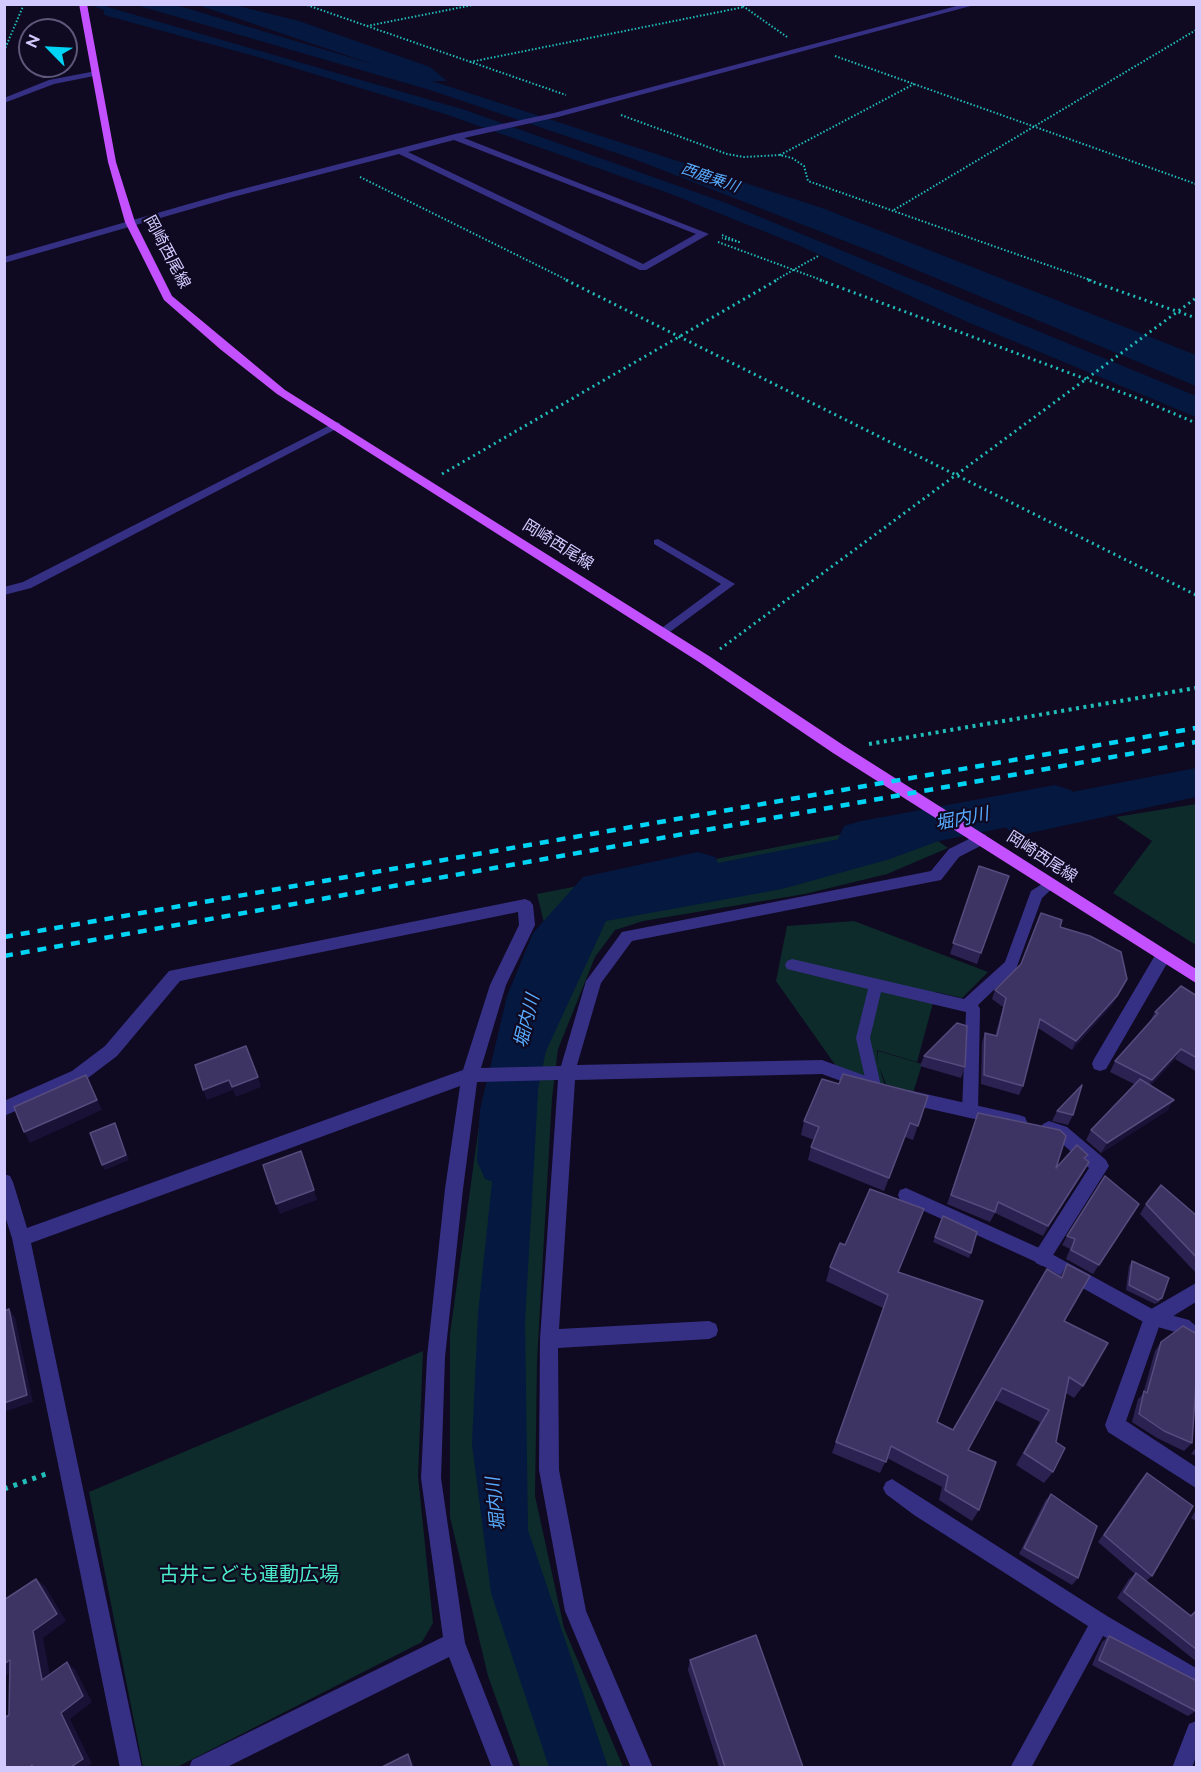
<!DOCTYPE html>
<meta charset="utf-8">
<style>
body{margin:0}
#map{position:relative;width:1201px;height:1772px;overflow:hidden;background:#0f0a21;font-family:Raleway,sans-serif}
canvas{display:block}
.frame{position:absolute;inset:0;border:6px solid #d2caff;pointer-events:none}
.north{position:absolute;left:18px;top:18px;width:60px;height:60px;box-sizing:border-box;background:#0f0a21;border:2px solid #5d577a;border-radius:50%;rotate:294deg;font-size:16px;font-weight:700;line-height:24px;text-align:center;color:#d2caff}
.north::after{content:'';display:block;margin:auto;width:21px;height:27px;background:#00d4f5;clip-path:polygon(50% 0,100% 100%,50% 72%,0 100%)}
</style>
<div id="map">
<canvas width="1201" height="1772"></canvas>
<div class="frame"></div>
<div class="north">N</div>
</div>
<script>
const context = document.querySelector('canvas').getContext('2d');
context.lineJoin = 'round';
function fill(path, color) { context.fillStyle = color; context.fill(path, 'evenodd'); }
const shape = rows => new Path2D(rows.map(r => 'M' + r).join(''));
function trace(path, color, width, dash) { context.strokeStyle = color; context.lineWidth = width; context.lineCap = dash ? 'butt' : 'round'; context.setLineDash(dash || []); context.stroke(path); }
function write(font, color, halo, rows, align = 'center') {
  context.font = font + ' Raleway,"Noto Sans JP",sans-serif'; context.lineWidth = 4.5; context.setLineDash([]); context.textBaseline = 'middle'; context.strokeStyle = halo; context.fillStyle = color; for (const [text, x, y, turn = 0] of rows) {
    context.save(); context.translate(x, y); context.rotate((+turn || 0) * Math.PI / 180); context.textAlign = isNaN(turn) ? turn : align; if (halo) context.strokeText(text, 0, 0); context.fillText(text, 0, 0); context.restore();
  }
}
fill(shape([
 [1196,804,1196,945,1113,893,1152,841,1116,817],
 [910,821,948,848,887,874,805,894,643,921,615,930,595,957,558,1049,552,1098,537,1361,535,1496,564,1628,623,1767,521,1768,488,1676,450,1517,450,1334,483,1097,518,972,544,923,537,894],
 [854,921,988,972,962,998,936,992,917,1062,877,1050,878,1064,878,1051,922,1064,913,1093,886,1084,879,1067,885,1086,836,1066,776,981,787,926],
 [423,1351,418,1476,433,1623,422,1642,177,1767,143,1767,89,1492]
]), '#0d2b2b');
fill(shape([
 [136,5,176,5,375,65,198,5,234,5,299,21,430,67,447,81,432,81,822,208,1196,355,1196,386,878,254,634,159,430,90],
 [104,6,465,110,726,203,1196,396,1196,417,970,323,798,245,671,194,445,114,265,59,104,15],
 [1196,768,1196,797,1016,836,984,809],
 [921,823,944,839,890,859,782,889,606,921,541,1062,510,1064,521,1001,539,955,558,921,582,898,682,870],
 [538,1092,525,1322,528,1530,608,1767,549,1767,491,1593,472,1444,478,1314,501,1098]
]), '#041840');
trace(shape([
 [94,4,113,11]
]), '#041840', 4.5);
fill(shape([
 [1055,785,1071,790,1078,802,1071,814,861,857,844,852,838,839,844,826,861,821,1055,785],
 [698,852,715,857,722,870,715,883,615,906,572,957,557,996,534,1110,533,1161,525,1179,505,1186,485,1179,477,1161,480,1110,507,996,533,933,583,877,698,852]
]), '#041840');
trace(shape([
 [304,4,367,26,478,4],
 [740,4,787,37],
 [367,26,566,95],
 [4,51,24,4],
 [835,56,1196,184],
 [470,62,744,7],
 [621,115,727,154,744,157,780,155,792,158,804,166,808,181,1093,281],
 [780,155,914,84],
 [360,177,569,281],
 [894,210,1196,30],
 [722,235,739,242,722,238],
 [718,242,824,281],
 [774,281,818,256]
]), '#20bdb9', 2, [1.5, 2]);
trace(shape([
 [566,280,1196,595],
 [820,280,1142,400,1196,423],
 [1088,280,1196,318],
 [442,474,777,280],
 [720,649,1196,298]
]), '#20bdb9', 3, [2, 4]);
trace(shape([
 [869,744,1196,688]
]), '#20bdb9', 4, [3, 4.5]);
trace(shape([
 [4,1489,46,1474]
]), '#20bdb9', 5, [4, 6]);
fill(shape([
 [658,539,735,584,663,637,657,633,659,630,721,584,654,544,654,540,658,539],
 [1050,879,1055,880,1057,884,1042,898,1016,969,978,1005,980,1009,978,1111,975,1116,970,1118,965,1116,962,1111,966,1012,881,992,870,1038,881,1086,878,1091,873,1092,868,1091,856,1038,868,989,787,969,785,965,787,961,792,959,964,999,1005,962,1031,891,1050,879],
 [906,1188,1048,1252,1156,1311,1189,1320,1196,1326,1196,1344,1179,1333,1147,1324,1036,1262,900,1200,898,1195,900,1190,906,1188],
 [892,1479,1107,1616,1196,1668,1196,1689,1103,1636,1031,1768,1010,1768,1088,1626,914,1515,886,1494,883,1488,886,1482,892,1479],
 [1196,1721,1196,1756,1192,1768,1172,1768,1189,1724,1196,1721]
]), '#363085');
fill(shape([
 [964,4,978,4,558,117,464,138,709,234,646,270,640,270,399,154,233,197,4,263,4,257,227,193,455,134,554,113,964,4],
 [454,140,696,234,643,264,408,152,454,140],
 [96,71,99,71,99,75,54,84,4,103,4,98,49,80,96,71],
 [336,422,340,423,340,427,31,588,4,595,4,587,23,582,336,422],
 [981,833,986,835,988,839,986,843,959,857,941,880,632,941,601,983,577,1065,822,1060,866,1076,868,1081,866,1086,860,1088,822,1074,575,1080,559,1329,709,1321,716,1324,718,1330,716,1336,709,1339,558,1348,559,1470,586,1611,653,1768,631,1768,565,1611,539,1470,540,1339,558,1080,477,1082,463,1189,445,1357,441,1478,465,1643,514,1768,492,1768,449,1657,225,1768,189,1768,192,1760,443,1637,421,1478,427,1357,445,1189,460,1086,31,1243,142,1768,120,1768,12,1238,4,1213,4,1174,10,1176,13,1182,27,1228,463,1070,490,985,519,925,518,912,180,981,117,1056,84,1081,4,1116,4,1101,72,1071,105,1046,169,971,525,899,530,901,533,905,535,925,506,985,481,1068,561,1066,586,981,622,932,931,871,949,849,981,833],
 [1163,950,1169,952,1171,956,1169,960,1106,1069,1100,1071,1094,1069,1092,1064,1094,1059,1157,952,1163,950],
 [908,1090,1019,1115,1025,1117,1027,1122,1025,1127,1019,1129,908,1104,902,1102,900,1097,902,1092,908,1090],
 [1049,1121,1067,1127,1106,1160,1109,1166,1048,1263,1042,1266,1036,1263,1033,1257,1036,1251,1089,1168,1056,1138,1043,1134,1040,1129,1043,1124,1049,1121],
 [1196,1283,1196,1302,1160,1324,1126,1421,1196,1467,1196,1488,1108,1432,1105,1425,1146,1312,1196,1283]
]), '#363085');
fill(shape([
 [79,4,87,4,116,162,135,222,172,296,285,390,709,656,843,745,1196,969,1196,983,833,753,699,662,277,394,220,349,164,300,125,222,108,162,79,4]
]), '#c451ff');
trace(shape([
 [4,937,1196,728],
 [4,956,1196,742]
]), '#00d4f5', 4.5, [9, 8]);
fill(shape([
 [979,866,1009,876,977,964,950,954],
 [1060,927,1127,979,1122,988,1112,1005,1072,1050,1038,1028,1023,1086,1019,1095,981,1084,982,1042,985,1033,995,1036,1003,1007,992,999,995,990],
 [1197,996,1197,1072,1175,1059,1151,1085,1168,1110,1101,1153,1086,1140,1091,1130,1134,1084,1110,1072,1115,1061,1149,1023,1155,1012],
 [924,1056,965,1067,961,1078,920,1066],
 [839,1084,928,1096,913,1140,905,1137,884,1191,808,1160,811,1147,814,1140,801,1135,804,1121],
 [1057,1111,1073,1115,1068,1125,1052,1121],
 [978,1113,1056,1168,1086,1159,1089,1162,1043,1236,995,1213,990,1222,947,1204],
 [1139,1204,1093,1274,1066,1259,1070,1249,1062,1245,1067,1236],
 [1146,1204,1197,1216,1197,1274,1140,1214],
 [943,1216,971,1253,969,1258,933,1242],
 [1132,1261,1169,1278,1159,1302,1155,1304,1126,1290,1129,1266],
 [1067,1264,1064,1321,1083,1386,1074,1398,1066,1393,1056,1442,1053,1472,1044,1483,1016,1465,1040,1422,995,1400,968,1450,979,1510,972,1521,939,1500,942,1487,887,1458,880,1473,832,1453,883,1308,826,1281,830,1267,898,1272,937,1422,953,1430,1059,1277],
 [1161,1342,1192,1443,1184,1451,1157,1438,1132,1422,1138,1399,1143,1394,1155,1351],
 [1197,1446,1197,1456,1191,1454],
 [1147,1473,1152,1576,1146,1581,1190,1615,1197,1610,1197,1662,1117,1598,1129,1579,1135,1574,1098,1542,1140,1481],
 [1051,1494,1078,1578,1072,1585,1019,1554,1045,1501],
 [1197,1508,1197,1522,1191,1518],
 [1109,1636,1196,1711,1188,1716,1092,1665,1102,1642],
 [690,1660,803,1767,719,1767,688,1670]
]), '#2c2251');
fill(shape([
 [1127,979,1112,1005,1072,1050,1076,1041],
 [1181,1049,1175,1059,1146,1090,1152,1080],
 [86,1075,102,1110,30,1143,24,1132],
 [258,1077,261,1087,236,1097,232,1087],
 [229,1080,233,1090,207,1100,203,1090],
 [1174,1100,1168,1110,1101,1153,1107,1143],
 [115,1123,129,1160,105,1170,102,1165],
 [1089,1162,1084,1172,1043,1236,1048,1226],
 [314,1190,317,1200,280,1214,276,1204],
 [9,1309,15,1317,33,1402,4,1412],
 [36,1579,45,1586,66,1621,43,1638,52,1686,42,1680,33,1631],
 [10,1660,20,1666,4,1677,4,1664],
 [67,1662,75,1669,92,1702,70,1719,92,1764,87,1767,71,1767,61,1713],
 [408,1754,413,1763,414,1767,412,1767]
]), '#191136');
const building = shape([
 [979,866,1009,876,981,953,953,943,979,866],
 [1041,913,1062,920,1060,927,1090,936,1121,952,1127,979,1117,996,1076,1041,1040,1019,1023,1086,984,1075,985,1033,997,1036,1006,998,995,990,1021,964,1041,913],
 [1181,986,1197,996,1197,1058,1181,1049,1152,1080,1115,1061,1158,1013,1155,1012,1181,986],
 [957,1023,967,1026,965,1067,924,1056,957,1023],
 [246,1046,258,1077,232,1087,229,1080,203,1090,195,1065,246,1046],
 [843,1074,928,1096,918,1126,910,1123,889,1178,811,1147,819,1127,804,1121,822,1079,839,1084,843,1074],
 [86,1075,97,1100,24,1132,14,1107,86,1075],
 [1140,1079,1174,1100,1107,1143,1091,1130,1140,1079],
 [1082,1085,1073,1115,1057,1111,1082,1085],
 [978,1113,1060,1130,1066,1136,1056,1168,1077,1145,1088,1155,1084,1158,1089,1162,1048,1226,998,1202,995,1212,951,1195,978,1113],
 [115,1123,126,1155,102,1165,90,1133,115,1123],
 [301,1151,314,1190,276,1204,263,1165,301,1151],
 [1105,1176,1139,1204,1099,1265,1071,1250,1075,1239,1067,1236,1105,1176],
 [1161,1185,1197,1216,1197,1258,1146,1204,1161,1185],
 [870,1189,924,1209,898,1272,983,1301,937,1422,953,1430,1047,1269,1062,1278,1067,1264,1090,1276,1064,1321,1108,1343,1083,1386,1069,1377,1056,1442,1065,1448,1053,1472,1024,1453,1049,1410,1002,1388,968,1450,996,1462,979,1510,945,1490,948,1476,891,1446,886,1462,836,1442,888,1295,830,1267,840,1243,845,1245,870,1189],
 [943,1216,977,1232,971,1253,935,1237,943,1216],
 [1132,1261,1169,1278,1162,1298,1158,1300,1129,1285,1132,1261],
 [9,1309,27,1395,4,1403,4,1311,9,1309],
 [1183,1326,1197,1334,1197,1368,1192,1443,1164,1431,1139,1414,1144,1391,1147,1393,1161,1342,1183,1326],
 [1147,1473,1193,1506,1152,1576,1104,1535,1147,1473],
 [1051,1494,1097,1526,1078,1578,1024,1548,1051,1494],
 [1136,1573,1191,1616,1197,1610,1197,1650,1124,1592,1136,1573],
 [36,1579,57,1614,33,1631,42,1680,67,1662,83,1696,61,1713,83,1759,71,1767,33,1767,32,1765,30,1767,4,1767,4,1718,9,1715,10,1660,4,1664,4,1600,36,1579],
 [756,1635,803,1767,725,1767,690,1660,756,1635],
 [1109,1636,1197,1681,1196,1711,1099,1660,1109,1636],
 [408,1754,412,1767,382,1767,408,1754]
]);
fill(building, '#3e3464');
trace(building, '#554b7c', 1.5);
write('italic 15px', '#58acff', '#0f0a21', [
 ["西鹿乗川",710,178,19]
]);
write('16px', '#d2caff', '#0f0a21', [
 ["岡崎西尾線",167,252,62],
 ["岡崎西尾線",558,545,32],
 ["岡崎西尾線",1042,857,33]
]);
write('italic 18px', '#58acff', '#0f0a21', [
 ["堀内川",962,819,-11],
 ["堀内川",527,1021,-76],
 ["堀内川",496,1504,-96]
]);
write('20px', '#4aebc9', '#0f0a21', [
 ["古井こども運動広場",249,1575]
]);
</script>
